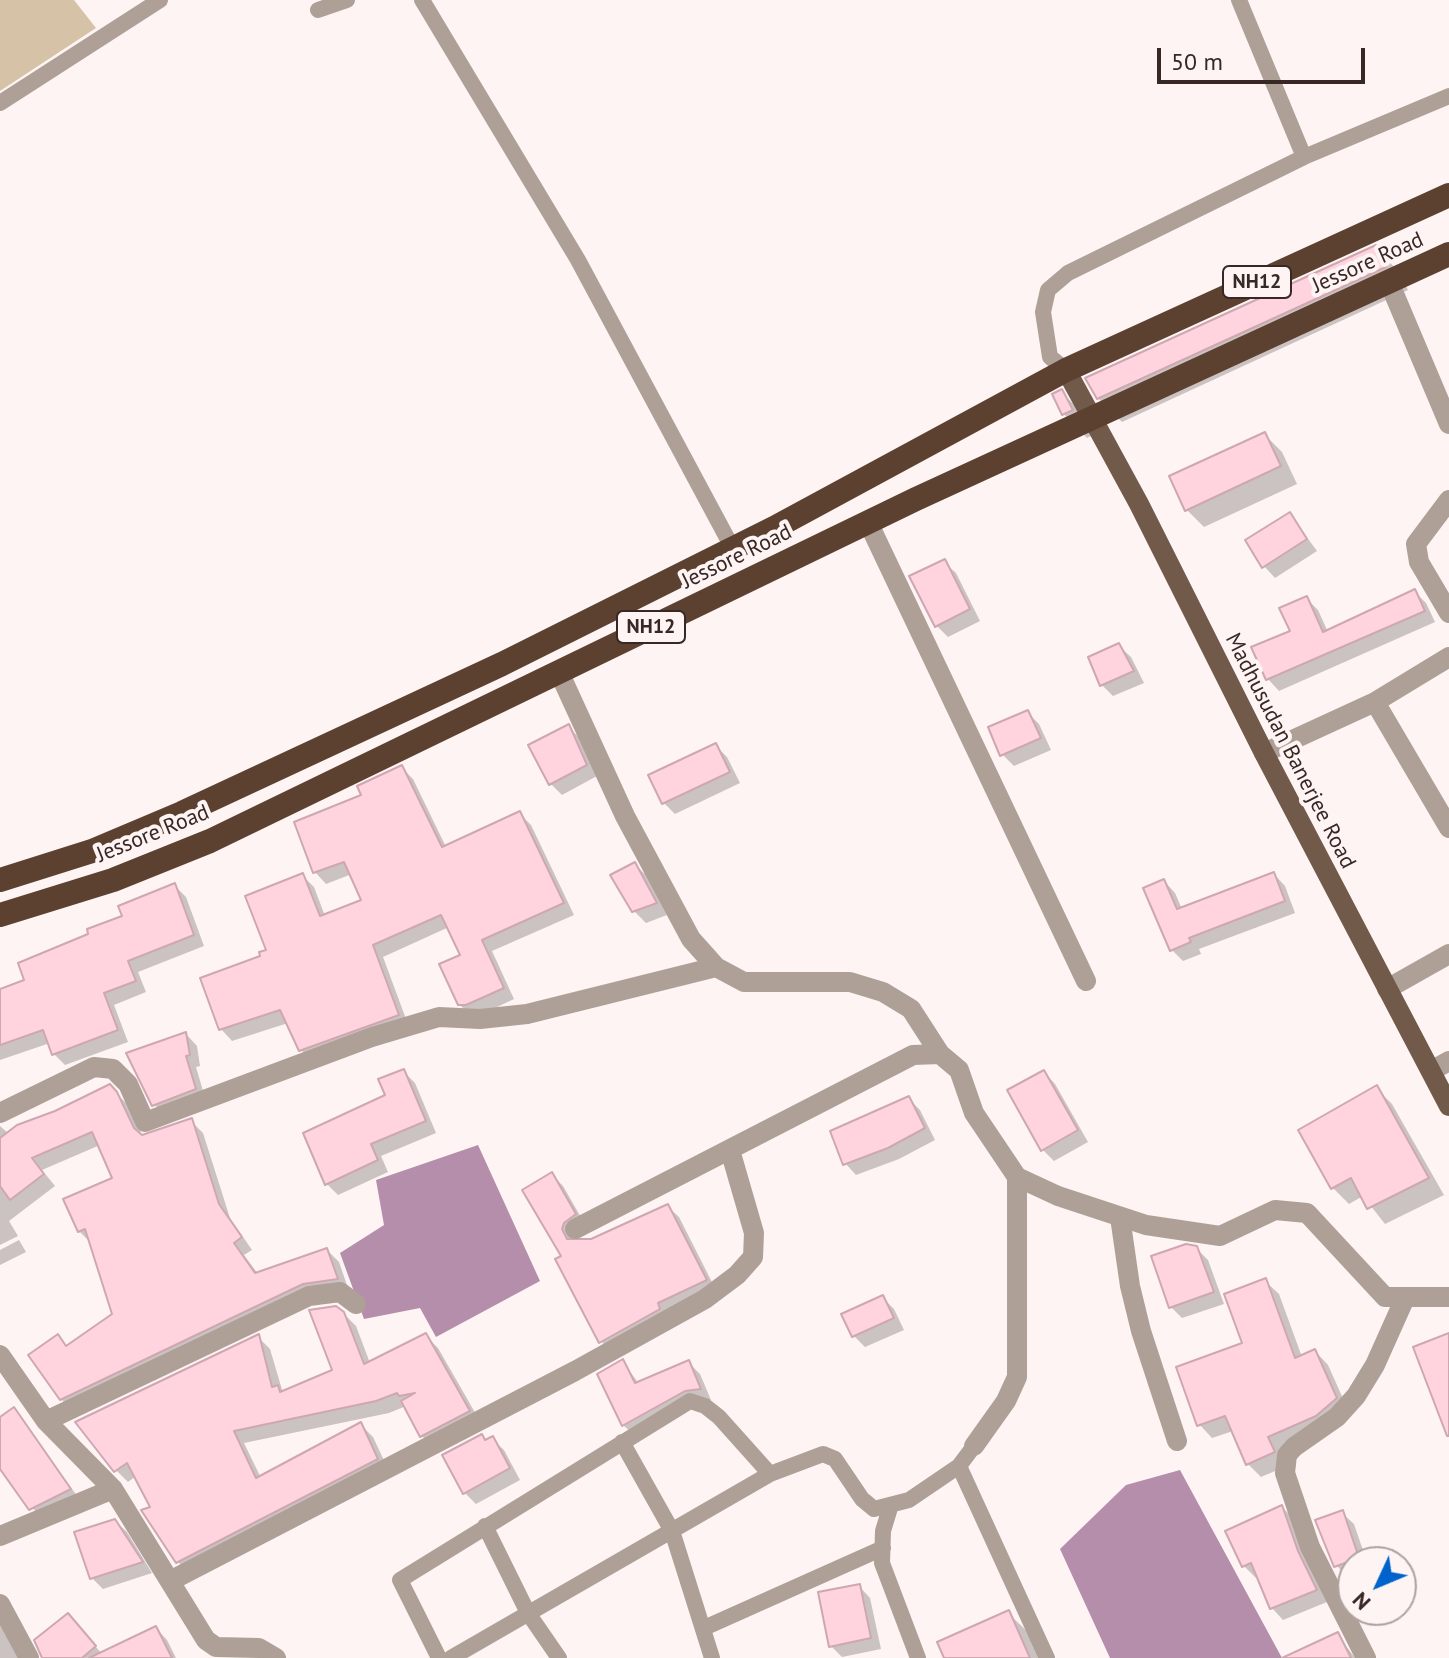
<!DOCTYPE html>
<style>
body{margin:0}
#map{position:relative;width:1449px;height:1658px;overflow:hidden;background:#fdf4f3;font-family:"PT Sans",sans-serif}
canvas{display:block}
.north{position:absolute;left:1337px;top:1546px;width:80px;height:80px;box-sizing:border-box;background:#fdf4f3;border:2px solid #aea2a1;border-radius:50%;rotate:226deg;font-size:22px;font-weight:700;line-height:32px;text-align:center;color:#372725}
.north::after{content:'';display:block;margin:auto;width:28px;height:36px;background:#0063cb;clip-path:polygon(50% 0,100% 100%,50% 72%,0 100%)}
.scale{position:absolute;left:1157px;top:48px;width:208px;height:36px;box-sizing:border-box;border:4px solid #372725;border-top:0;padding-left:10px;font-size:24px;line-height:28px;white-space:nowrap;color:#372725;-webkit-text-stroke:6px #fdf4f3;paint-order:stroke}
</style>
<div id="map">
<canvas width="1449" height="1658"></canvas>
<div class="north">N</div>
<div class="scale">50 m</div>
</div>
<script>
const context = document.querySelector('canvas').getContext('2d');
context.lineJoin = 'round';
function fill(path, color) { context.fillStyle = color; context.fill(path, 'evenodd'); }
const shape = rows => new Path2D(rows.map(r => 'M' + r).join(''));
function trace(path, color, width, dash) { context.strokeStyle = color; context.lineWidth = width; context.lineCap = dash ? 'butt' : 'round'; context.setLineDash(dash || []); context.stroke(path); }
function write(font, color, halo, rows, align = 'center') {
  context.font = font + ' "PT Sans",sans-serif'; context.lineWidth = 8; context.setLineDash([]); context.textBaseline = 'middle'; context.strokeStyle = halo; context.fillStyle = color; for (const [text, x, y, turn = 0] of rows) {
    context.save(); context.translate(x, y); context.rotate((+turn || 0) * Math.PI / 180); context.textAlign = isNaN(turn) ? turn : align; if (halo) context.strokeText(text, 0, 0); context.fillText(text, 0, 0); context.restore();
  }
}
fill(shape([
 [0,0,74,0,96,28,0,91]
]), '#d6c3a7');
fill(shape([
 [478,1145,540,1281,436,1337,420,1308,364,1319,340,1253,384,1225,376,1180],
 [1180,1470,1282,1658,1110,1658,1060,1549,1126,1485]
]), '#b58eac');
fill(shape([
 [1375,247,1398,271,1408,290,1122,422,1098,398],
 [1061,392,1085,415,1095,434,1087,438,1064,414],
 [1265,435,1282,452,1297,484,1204,527,1186,509],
 [1290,514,1317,551,1275,578,1264,566],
 [944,562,956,573,980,621,948,637,937,626],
 [1414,591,1426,603,1435,622,1279,691,1268,679,1306,598,1318,610,1328,632],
 [1119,646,1131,657,1144,683,1113,696,1102,685],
 [1028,713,1039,724,1051,750,1014,766,1002,754],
 [568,727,580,738,597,776,562,795,550,783],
 [715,745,727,757,740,783,675,814,664,803],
 [401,767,413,779,446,847,520,814,531,825,574,915,492,951,514,999,478,1016,471,1016,459,1004,462,956,449,927,383,957,409,1027,312,1061,300,1049,288,1023,232,1041,221,1029,268,951,303,876,314,887,325,916,364,901,352,874,326,884,315,872,364,796],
 [634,864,646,875,667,915,646,923,634,911],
 [1274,874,1285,886,1295,913,1199,949,1201,954,1183,961,1171,949,1164,881,1175,893,1182,909],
 [175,886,186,897,204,946,138,972,146,992,114,1005,128,1042,65,1065,54,1054,50,1043,0,1060,0,991,27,981,91,935],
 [186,1034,197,1046,200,1066,196,1067,206,1101,165,1116,154,1104],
 [404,1072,415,1083,436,1133,381,1156,388,1172,338,1195,327,1184],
 [1044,1072,1055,1084,1088,1142,1054,1161,1042,1149],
 [109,1086,129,1106,143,1137,191,1121,203,1133,230,1218,252,1250,244,1255,258,1274,327,1250,339,1262,349,1291,316,1296,73,1411,61,1399,58,1337,68,1347,115,1315,91,1243,79,1231,115,1179,100,1145,42,1170,55,1186,9,1221,18,1236,0,1245,0,1126,9,1134],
 [1376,1088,1392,1104,1444,1195,1385,1224,1363,1196,1349,1204,1333,1188,1300,1130],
 [908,1098,920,1110,935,1140,899,1159,856,1175,845,1163],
 [552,1175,563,1186,586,1226,573,1240,591,1240,667,1206,679,1217,717,1292,612,1353,601,1341,564,1257],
 [19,1240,26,1252,0,1265,0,1250],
 [1196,1248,1208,1260,1224,1304,1182,1318,1171,1307],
 [1265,1281,1279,1294,1302,1357,1315,1351,1328,1365,1349,1412,1287,1466,1261,1477,1248,1464,1233,1431,1212,1438,1199,1424,1245,1345],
 [883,1298,894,1309,904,1330,865,1347,854,1336],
 [343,1313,356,1326,370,1363,426,1336,438,1348,481,1423,434,1448,422,1436,406,1406,389,1413,244,1443,261,1478,361,1425,373,1437,389,1471,190,1574,178,1562,136,1476,128,1482,116,1470,258,1337,270,1349,283,1393,334,1371],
 [623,1362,639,1384,688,1362,700,1374,711,1400,697,1402,635,1436,623,1425],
 [13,1410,81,1501,42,1520,0,1465,0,1419],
 [482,1436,487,1442,492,1439,504,1450,520,1480,476,1504,465,1493],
 [1282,1507,1293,1518,1327,1602,1283,1620,1272,1608,1259,1576,1256,1578,1244,1566,1228,1532],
 [1342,1513,1354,1524,1367,1562,1353,1562,1353,1575,1348,1577,1336,1565],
 [115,1521,127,1532,152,1573,103,1589,92,1578],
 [859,1586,870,1598,881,1649,842,1657,831,1646],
 [1008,1613,1032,1636,1041,1658,947,1658],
 [0,1622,20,1658,0,1658],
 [79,1627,102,1654,156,1628,167,1640,176,1658,44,1658],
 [1338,1635,1355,1658,1308,1658]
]), '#0003');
const building = shape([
 [1376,245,1386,267,1097,399,1085,378,1376,245],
 [1062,389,1073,410,1062,415,1052,394,1062,389],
 [1265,432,1281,466,1185,511,1169,476,1265,432],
 [1290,512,1307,539,1262,568,1245,540,1290,512],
 [945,559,970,609,935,627,909,576,945,559],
 [1415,589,1425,611,1266,680,1251,647,1290,631,1279,608,1307,596,1323,632,1415,589],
 [1119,643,1134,671,1100,686,1088,657,1119,643],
 [1028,710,1041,738,1000,756,988,727,1028,710],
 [569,724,587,765,549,785,528,745,569,724],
 [716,743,730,772,662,804,648,775,716,743],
 [402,765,442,847,520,811,564,903,482,940,504,988,466,1005,458,1005,439,964,460,955,441,915,373,945,399,1015,299,1051,280,1010,219,1030,200,978,260,956,259,952,266,950,245,896,303,873,320,916,361,900,344,862,313,873,294,822,361,795,357,786,402,765],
 [635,862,657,903,632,912,610,875,635,862],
 [1274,872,1285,901,1189,938,1191,942,1170,951,1143,888,1164,879,1177,909,1274,872],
 [175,883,194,935,128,961,136,981,104,993,118,1030,52,1055,43,1030,0,1045,0,989,24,980,18,963,88,934,87,929,122,916,118,906,175,883],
 [186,1032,190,1055,186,1056,196,1089,152,1106,126,1053,186,1032],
 [404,1069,426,1121,371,1144,378,1160,325,1185,303,1133,385,1095,378,1079,404,1069],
 [1044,1070,1078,1130,1041,1151,1007,1090,1044,1070],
 [110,1084,117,1092,134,1128,142,1135,192,1118,219,1204,242,1237,234,1243,255,1273,327,1248,338,1279,303,1284,60,1400,28,1355,58,1334,66,1346,112,1314,85,1229,78,1232,63,1199,112,1178,92,1132,32,1158,44,1174,10,1200,0,1186,0,1138,17,1125,55,1111,110,1084],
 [1377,1085,1429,1178,1367,1209,1351,1178,1331,1189,1298,1130,1377,1085],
 [909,1096,925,1128,888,1148,843,1165,830,1131,909,1096],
 [552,1172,576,1214,564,1223,562,1229,567,1239,591,1239,668,1204,707,1280,658,1303,660,1309,599,1343,555,1259,561,1256,522,1190,552,1172],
 [1186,1244,1197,1246,1214,1292,1169,1308,1151,1256,1186,1244],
 [1266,1278,1295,1358,1315,1349,1337,1398,1316,1416,1268,1437,1275,1452,1246,1465,1225,1416,1197,1426,1176,1367,1242,1343,1224,1294,1266,1278],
 [883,1295,894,1318,852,1337,841,1314,883,1295],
 [336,1306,344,1312,364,1364,426,1333,470,1411,420,1437,401,1401,415,1393,399,1396,397,1393,376,1401,234,1431,256,1478,361,1422,378,1459,176,1563,141,1510,150,1507,127,1463,114,1472,75,1422,259,1334,272,1387,278,1385,280,1392,332,1370,309,1310,336,1306],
 [1449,1333,1449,1436,1447,1436,1413,1347,1449,1333],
 [623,1359,635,1383,689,1360,701,1389,685,1391,622,1426,597,1374,623,1359],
 [14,1407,71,1489,29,1510,0,1469,0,1417,14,1407],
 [482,1434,485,1440,493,1436,510,1468,463,1494,442,1455,482,1434],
 [1282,1505,1298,1551,1317,1590,1270,1609,1251,1563,1242,1567,1225,1531,1282,1505],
 [1343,1510,1359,1558,1334,1567,1315,1520,1343,1510],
 [115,1519,143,1562,90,1579,74,1532,115,1519],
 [860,1584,871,1638,829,1647,818,1592,860,1584],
 [1009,1610,1030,1658,944,1658,937,1642,1009,1610],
 [68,1613,96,1646,82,1658,42,1658,34,1640,68,1613],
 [156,1626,172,1658,89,1658,156,1626],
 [1338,1632,1351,1658,1282,1658,1338,1632]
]);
fill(building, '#ffd4df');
trace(building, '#cea7b1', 2);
trace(shape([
 [422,0,578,260,733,549],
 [1239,0,1304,157],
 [318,10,347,0],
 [0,103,160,0],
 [1066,370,1050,357,1043,312,1048,290,1068,273,1304,157,1449,96],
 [622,1442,672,1531,712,1658],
 [974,1446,959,1466,1047,1658],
 [890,1508,883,1531,882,1563,918,1658],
 [485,1526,528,1613,559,1658],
 [704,1628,883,1548],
 [439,1658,400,1580,690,1401,705,1406,719,1417,770,1474,823,1454,835,1459,862,1499,874,1509,909,1500,959,1466],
 [451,1658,770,1474]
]), '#afa097', 16);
trace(shape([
 [1389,282,1449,424],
 [1449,500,1416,544,1419,562,1449,613],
 [868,522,1086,981],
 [559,672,625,816,691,939,716,967,744,982,850,982,883,992,911,1009,940,1054,959,1070,974,1113,1017,1177,1058,1196,1146,1225,1220,1236,1275,1210,1307,1213,1385,1297,1449,1297],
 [1375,702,1449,828],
 [1264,753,1375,702,1449,657],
 [1387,989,1449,954],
 [1431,1071,1449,1061],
 [0,1113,94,1067,113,1069,128,1084,145,1122,372,1037,439,1017,480,1019,527,1014,716,967],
 [1120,1217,1130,1286,1141,1331,1177,1441],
 [575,1229,913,1055,940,1054],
 [0,1355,46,1421,113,1489,206,1640,216,1647,259,1648,276,1658],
 [46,1421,309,1296,340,1292,356,1304],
 [974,1446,1006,1401,1017,1377,1017,1177],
 [0,1536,113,1489],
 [172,1580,575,1371,705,1299,737,1275,753,1257,754,1233,730,1150],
 [0,1604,29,1658],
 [1366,1658,1310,1547,1285,1473,1287,1455,1294,1447,1337,1417,1356,1396,1375,1365,1405,1298]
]), '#afa097', 20);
trace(shape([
 [1066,370,1139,504,1264,753,1449,1106]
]), '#725a4a', 20);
trace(shape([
 [0,880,92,851,182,813,502,664,774,528,1066,370,1449,195],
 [0,915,113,880,210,841,916,499,1449,254]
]), '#5d4130', 24);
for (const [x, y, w] of [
 [1257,282,68],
 [651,627,68]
]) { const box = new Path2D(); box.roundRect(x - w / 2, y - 16, w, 32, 6); context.fillStyle = '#fdf4f3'; context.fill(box); trace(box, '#372725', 2); }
write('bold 20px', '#372725', null, [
 ["NH12",1257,282],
 ["NH12",651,627]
]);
write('22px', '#372725', '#fdf4f3', [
 ["Jessore Road",1368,263,-24],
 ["Jessore Road",737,557,-26],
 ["Madhusudan Banerjee Road",1290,751,63],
 ["Jessore Road",153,834,-22]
]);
</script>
